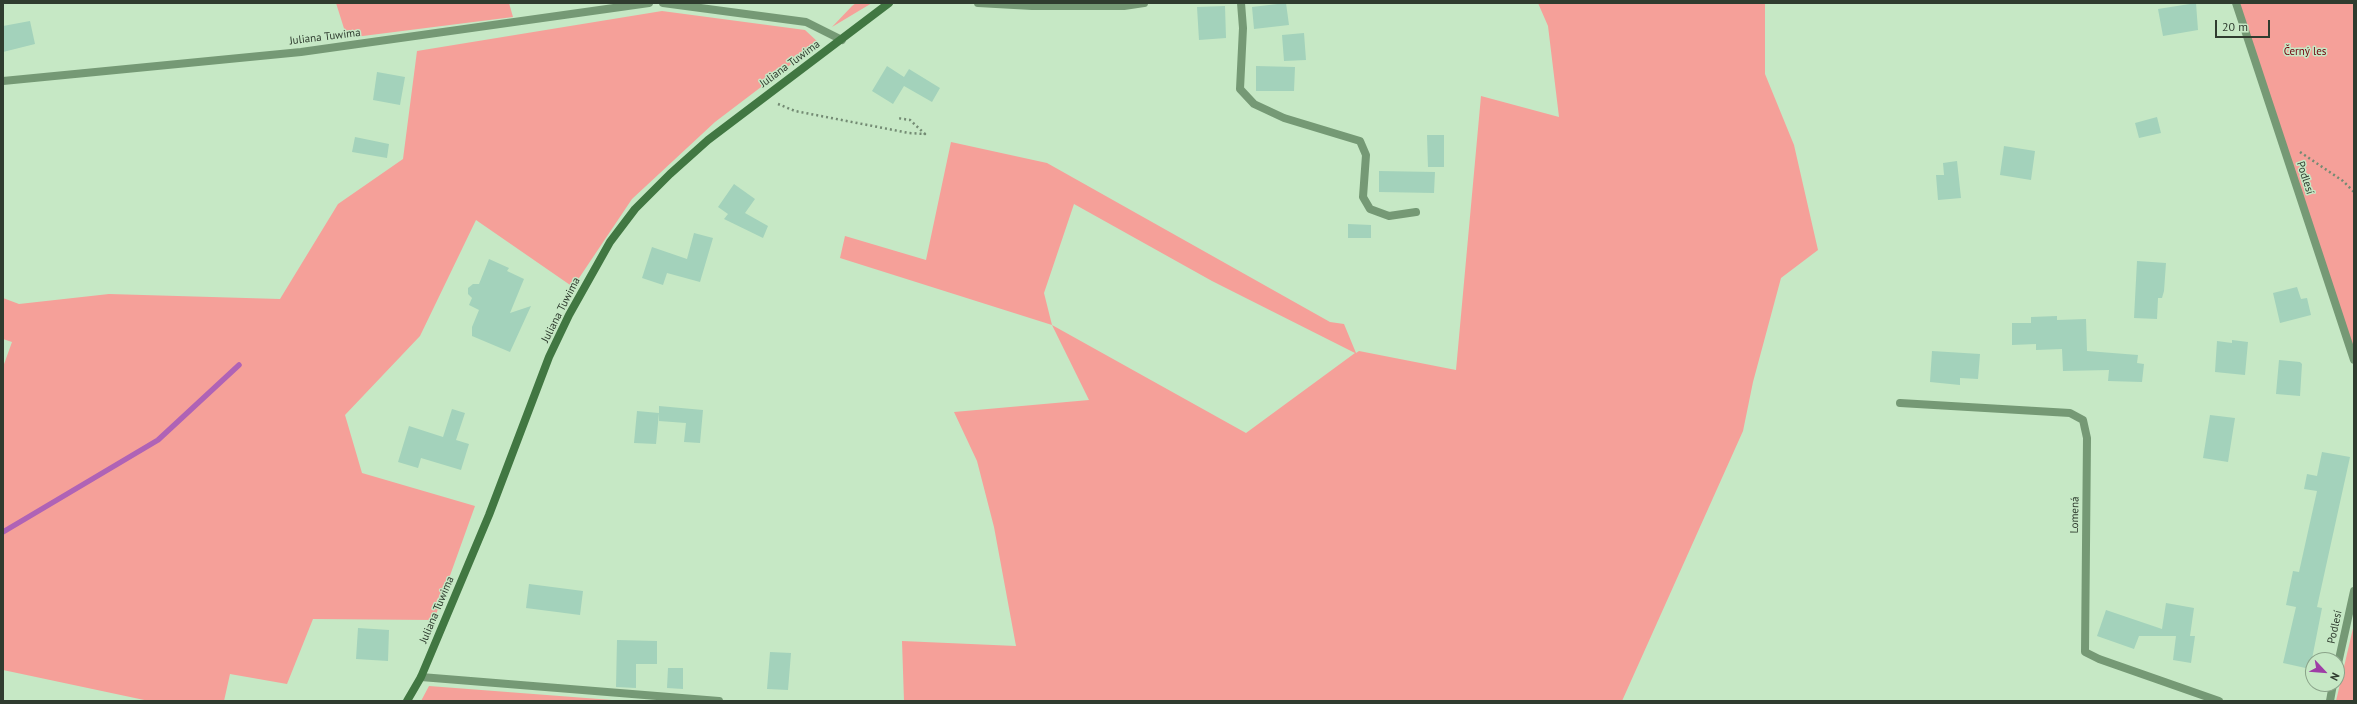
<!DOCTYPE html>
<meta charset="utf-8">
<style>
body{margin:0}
#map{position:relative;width:2357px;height:704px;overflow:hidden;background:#c6e8c5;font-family:"PT Sans",sans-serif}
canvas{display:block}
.frame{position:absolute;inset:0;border:4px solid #2f3c2f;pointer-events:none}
.north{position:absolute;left:2305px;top:652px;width:40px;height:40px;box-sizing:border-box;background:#c6e8c5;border:1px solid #8aa389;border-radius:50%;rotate:116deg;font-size:11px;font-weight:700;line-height:16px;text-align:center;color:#2f3c2f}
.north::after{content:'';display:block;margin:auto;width:14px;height:18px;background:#9e3ea6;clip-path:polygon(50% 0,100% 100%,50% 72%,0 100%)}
.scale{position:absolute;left:2215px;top:20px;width:55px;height:18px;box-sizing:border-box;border:2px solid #2f3c2f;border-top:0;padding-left:5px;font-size:12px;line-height:14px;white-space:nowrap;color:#2f3c2f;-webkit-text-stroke:3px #c6e8c5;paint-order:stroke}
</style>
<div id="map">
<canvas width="2357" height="704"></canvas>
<div class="frame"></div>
<div class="north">N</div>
<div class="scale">20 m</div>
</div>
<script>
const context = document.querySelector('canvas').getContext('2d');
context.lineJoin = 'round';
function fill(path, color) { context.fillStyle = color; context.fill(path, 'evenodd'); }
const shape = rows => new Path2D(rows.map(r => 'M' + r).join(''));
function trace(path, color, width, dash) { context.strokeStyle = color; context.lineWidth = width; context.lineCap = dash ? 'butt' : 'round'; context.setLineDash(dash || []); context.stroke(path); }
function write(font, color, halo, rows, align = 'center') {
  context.font = font + ' "PT Sans",sans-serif'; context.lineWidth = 3; context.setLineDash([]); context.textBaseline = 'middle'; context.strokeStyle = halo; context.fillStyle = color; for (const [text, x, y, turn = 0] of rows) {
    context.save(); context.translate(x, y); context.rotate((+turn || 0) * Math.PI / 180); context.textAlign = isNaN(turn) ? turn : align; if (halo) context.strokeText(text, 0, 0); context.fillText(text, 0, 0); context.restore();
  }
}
fill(shape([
 [336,3,509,3,513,17,347,38],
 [856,3,872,3,832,27,852,6],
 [1538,3,1765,3,1765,74,1794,145,1818,250,1781,278,1753,382,1743,431,1622,701,904,701,902,641,1016,646,994,527,977,461,954,412,1089,400,1052,325,840,258,845,236,926,260,951,142,1047,163,1330,322,1344,324,1356,353,1359,351,1456,370,1481,96,1559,117,1548,26],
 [1074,204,1212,281,1355,353,1246,433,1052,325,1044,293],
 [2238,3,2354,3,2354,359],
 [662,11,805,30,819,43,715,122,632,199,573,287,476,220,420,336,345,415,362,473,475,506,434,620,313,619,287,684,230,674,224,701,149,701,3,670,3,367,12,342,3,339,3,298,19,304,109,294,280,299,338,204,403,159,417,51],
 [2354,624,2354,701,2336,701],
 [429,686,625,701,421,701]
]), '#f5a099');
trace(shape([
 [3,532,158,440,239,365]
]), '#af63b6', 5.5);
fill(shape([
 [1286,3,1289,25,1254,29,1252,7],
 [2196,3,2198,30,2163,36,2158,9],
 [1225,6,1226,38,1199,40,1197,7],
 [30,21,35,44,3,52,3,26],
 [1304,33,1306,60,1284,61,1282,35],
 [887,66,904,77,909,69,940,88,932,102,904,86,893,104,872,91],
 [1256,66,1295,67,1294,91,1256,91],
 [377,72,405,77,400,105,373,100],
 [2157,117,2161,133,2139,138,2135,123],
 [1427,135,1444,135,1444,167,1428,167],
 [355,137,389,144,387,158,352,152],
 [2004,146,2035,151,2031,180,2000,175],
 [1957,161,1961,198,1938,200,1936,175,1944,175,1943,163],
 [1379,171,1435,172,1434,193,1379,192],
 [734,184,755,199,745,213,768,226,763,238,724,219,728,214,718,207],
 [1348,224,1371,225,1371,238,1348,238],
 [694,233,713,238,700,282,667,273,663,285,642,278,652,247,687,259],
 [489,259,509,268,507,271,524,279,510,313,531,306,510,352,472,336,472,327,479,310,469,305,472,298,468,294,468,288,473,284,479,284],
 [2137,261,2166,263,2164,291,2162,298,2158,298,2157,319,2134,318],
 [2297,287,2301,299,2307,298,2311,315,2280,323,2273,293],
 [2057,316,2057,320,2086,319,2087,351,2138,355,2137,363,2144,364,2142,382,2108,381,2109,370,2063,371,2062,349,2036,350,2036,344,2012,345,2012,323,2031,323,2031,317],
 [2232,340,2248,342,2245,375,2215,372,2217,341,2232,343],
 [1932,351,1980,354,1978,379,1960,378,1960,385,1930,382],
 [2279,360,2300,362,2302,364,2300,396,2276,394],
 [659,406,703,410,700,443,684,442,686,423,659,421],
 [452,409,465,413,456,440,469,444,461,470,421,458,418,468,398,462,409,426,443,437],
 [637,411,659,413,656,444,634,443],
 [2210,415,2235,418,2228,462,2203,458],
 [2322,452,2350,457,2317,607,2322,608,2310,669,2283,663,2296,607,2286,605,2293,571,2299,572,2317,491,2304,489,2307,474,2317,476],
 [529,584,583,591,580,615,526,608],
 [2166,603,2194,608,2190,636,2195,636,2191,663,2173,660,2176,636,2139,636,2134,649,2097,636,2106,610,2162,629],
 [358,628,389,630,388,661,356,659],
 [617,640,657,641,657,664,636,664,636,688,616,687],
 [770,652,791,653,788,690,767,689],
 [668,668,683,668,683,689,667,688]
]), '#a3d2bb');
trace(shape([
 [778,104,795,111,909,133,925,134,910,120,897,118],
 [2300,152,2343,181,2354,192]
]), '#738a73', 2.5, [2, 3]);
trace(shape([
 [978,3,1032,6,1124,6,1144,3],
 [1241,3,1243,28,1240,89,1254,104,1284,118,1360,141,1366,155,1363,197,1370,209,1389,216,1416,212]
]), '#759975', 8);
trace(shape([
 [663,3,806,22,842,40],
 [2236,3,2354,360],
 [3,81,301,52,649,3],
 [1900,403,2070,413,2083,420,2087,438,2085,652,2099,659,2219,701],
 [2337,668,2354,591],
 [421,677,719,701],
 [2330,701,2333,684]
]), '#759975', 8);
trace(shape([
 [407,701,421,677,489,515,549,357,569,315,610,242,635,209,670,174,708,140,889,3]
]), '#417742', 8);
write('11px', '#2f3c2f', '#c6e8c5', [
 ["Juliana Tuwima",325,37,-7],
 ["Juliana Tuwima",790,64,-36],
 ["Podlesí",2305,178,72],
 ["Juliana Tuwima",561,310,-63],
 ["Lomená",2075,515,-89],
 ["Juliana Tuwima",437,610,-67],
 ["Podlesí",2335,627,-78]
]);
write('11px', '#70000d', '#c6e8c5', [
 ["Černý les",2305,52]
]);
</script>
